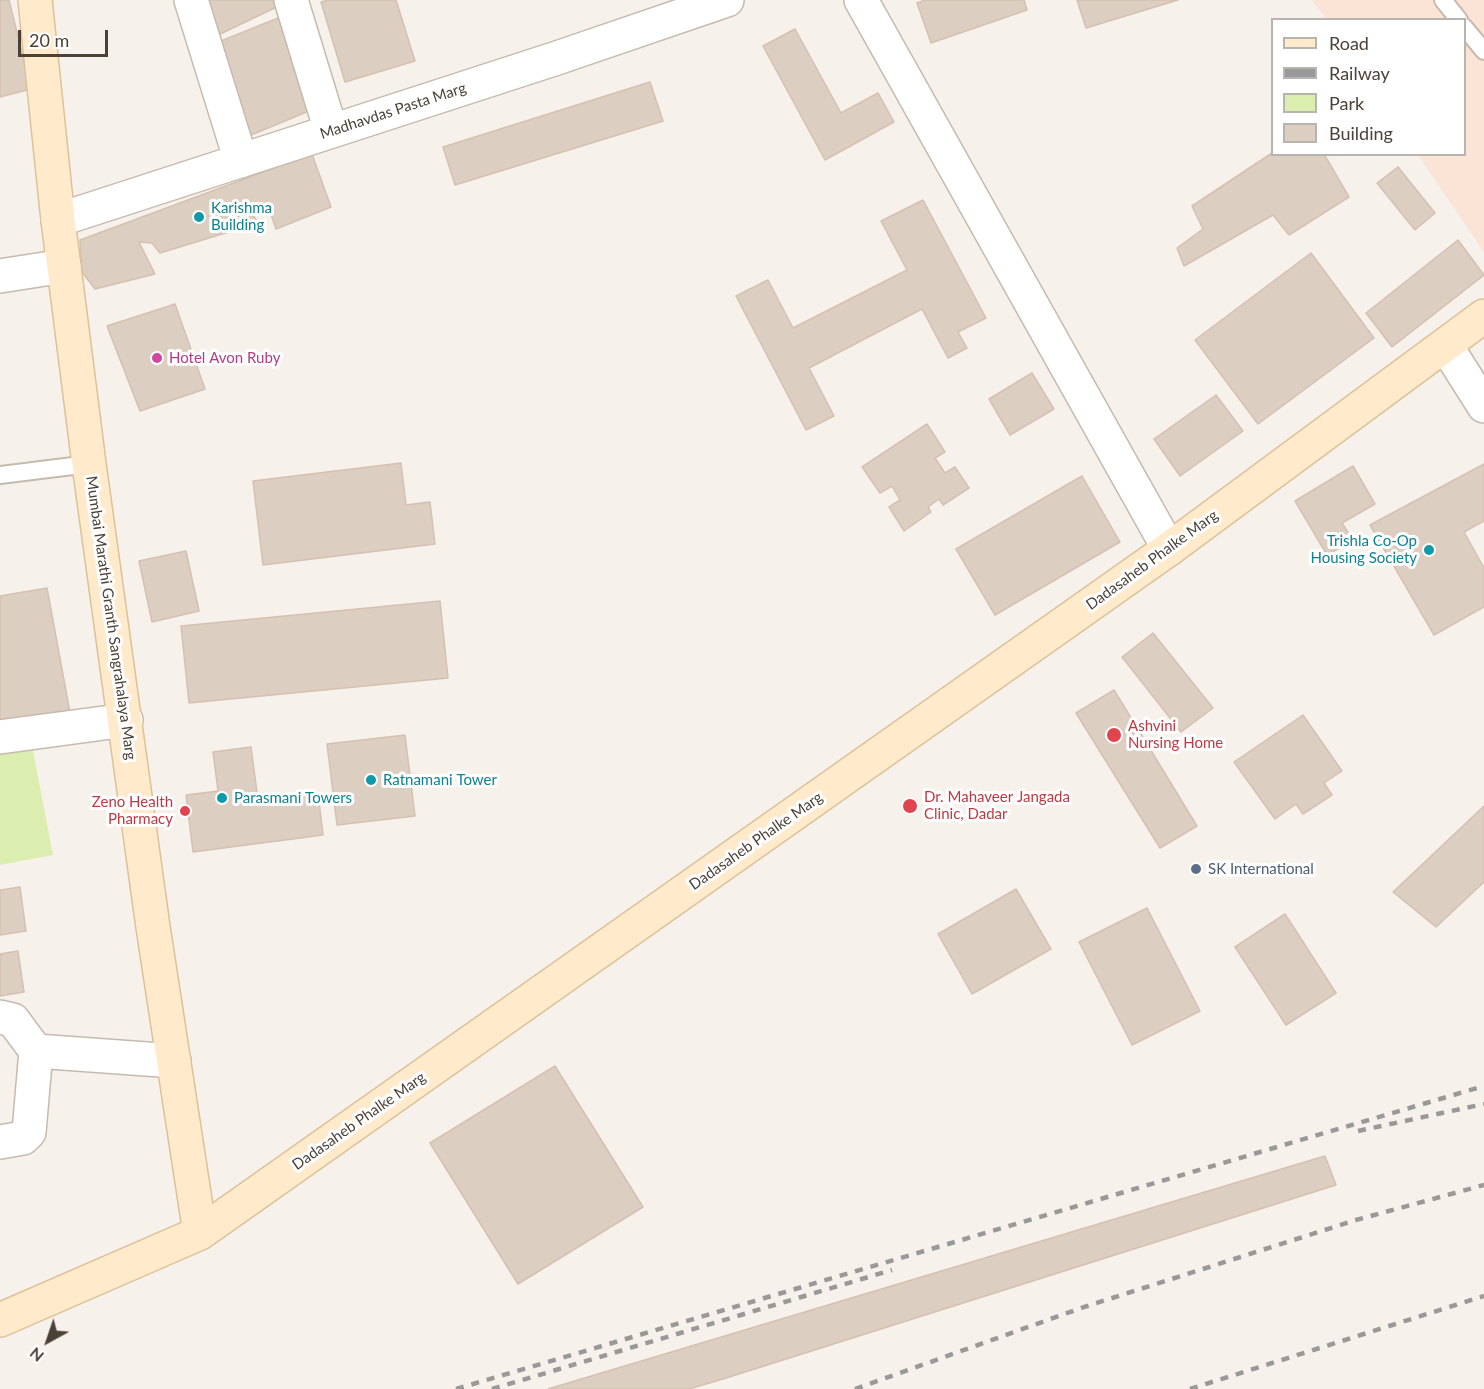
<!DOCTYPE html>
<style>
body{margin:0}
#map{position:relative;width:1484px;height:1389px;overflow:hidden;background:#f6f1ea;font-family:Lato,sans-serif}
canvas{display:block}
.legend{position:absolute;left:1271px;top:18px;width:195px;height:138px;box-sizing:border-box;background:#fff;border:2px solid #b7b3af;margin:0;padding:8px 10px;list-style:none;font-size:18px;color:#4c4137}
.legend li{display:flex;align-items:center;gap:12px;height:30px}
.legend b{width:30px;border:2px solid #b7b3af}
.north{position:absolute;left:18px;top:1311px;width:60px;height:60px;-webkit-text-stroke:4px #fff;paint-order:stroke;rotate:220deg;font-size:16px;font-weight:700;line-height:24px;text-align:center;color:#4c4137}
.north::after{content:'';display:block;margin:auto;width:21px;height:27px;background:#4c4137;clip-path:polygon(50% 0,100% 100%,50% 72%,0 100%)}
.scale{position:absolute;left:18px;top:30px;width:90px;height:27px;box-sizing:border-box;border:3px solid #4c4137;border-top:0;padding-left:8px;font-size:18px;line-height:21px;white-space:nowrap;color:#4c4137;-webkit-text-stroke:4px #fff;paint-order:stroke}
</style>
<div id="map">
<canvas width="1484" height="1389"></canvas>
<ul class="legend">
<li><b style="height:8px;background:#ffebcc"></b>Road</li>
<li><b style="height:8px;background:#999"></b>Railway</li>
<li><b style="height:16px;background:#dbeeb0"></b>Park</li>
<li><b style="height:16px;background:#dccec1"></b>Building</li>
</ul>
<div class="north">N</div>
<div class="scale">20 m</div>
</div>
<script>
const context = document.querySelector('canvas').getContext('2d');
context.lineJoin = 'round';
function fill(path, color) { context.fillStyle = color; context.fill(path, 'evenodd'); }
const shape = rows => new Path2D(rows.map(r => 'M' + r).join(''));
function trace(path, color, width, dash) { context.strokeStyle = color; context.lineWidth = width; context.lineCap = dash ? 'butt' : 'round'; context.setLineDash(dash || []); context.stroke(path); }
function write(font, color, halo, rows, align = 'center') {
  context.font = font + ' Lato,sans-serif'; context.lineWidth = 6; context.setLineDash([]); context.textBaseline = 'middle'; context.strokeStyle = halo; context.fillStyle = color; for (const [text, x, y, turn = 0] of rows) {
    context.save(); context.translate(x, y); context.rotate((+turn || 0) * Math.PI / 180); context.textAlign = isNaN(turn) ? turn : align; if (halo) context.strokeText(text, 0, 0); context.fillText(text, 0, 0); context.restore();
  }
}
fill(shape([
 [1312,0,1484,0,1484,252,1418,155,1464,154,1464,20,1326,19]
]), '#f9e4d5');
fill(shape([
 [26,715,53,855,0,865,0,719]
]), '#dbeeb0');
const building = shape([
 [0,0,9,0,31,89,0,97,0,0],
 [203,0,282,0,283,4,214,37,203,0],
 [328,0,396,0,415,61,345,82,321,2,328,0],
 [925,0,1024,0,1027,10,931,43,917,3,925,0],
 [1077,0,1178,0,1086,28,1077,0],
 [288,14,309,111,239,140,216,43,288,14],
 [795,29,841,113,878,93,894,122,825,160,763,46,795,29],
 [650,82,663,121,455,185,443,147,650,82],
 [1272,153,1324,154,1349,197,1289,235,1273,215,1184,266,1177,248,1203,229,1192,206,1272,153],
 [312,154,331,207,276,229,269,209,250,210,258,223,160,253,152,243,139,242,155,274,95,289,82,272,80,240,312,154],
 [1398,167,1435,213,1415,230,1377,183,1398,167],
 [923,200,986,318,958,332,967,348,948,358,922,309,809,368,834,416,806,430,736,296,768,280,793,328,907,270,881,221,923,200],
 [1458,240,1484,275,1392,347,1366,313,1458,240],
 [1311,253,1374,338,1258,424,1195,340,1311,253],
 [175,304,205,389,140,411,107,326,175,304],
 [1032,373,1054,409,1010,435,989,399,1032,373],
 [1216,395,1243,431,1180,476,1154,439,1216,395],
 [927,424,945,452,935,458,945,473,955,467,969,488,943,505,939,499,928,507,931,512,904,531,889,507,900,500,892,486,880,493,862,467,927,424],
 [401,463,406,505,430,502,435,544,263,565,253,481,401,463],
 [1484,464,1484,521,1464,532,1484,568,1484,607,1434,635,1370,525,1484,464],
 [1353,466,1375,504,1342,523,1353,540,1327,555,1295,501,1353,466],
 [1082,476,1120,542,995,615,956,549,1082,476],
 [186,551,199,611,152,622,139,561,186,551],
 [47,588,71,718,0,731,0,596,47,588],
 [440,601,448,678,189,703,181,626,440,601],
 [1153,633,1213,708,1181,732,1122,657,1153,633],
 [1114,690,1197,826,1160,848,1076,713,1114,690],
 [1303,715,1342,771,1324,783,1332,795,1303,814,1296,804,1275,819,1234,762,1303,715],
 [405,735,415,816,337,825,327,744,405,735],
 [251,747,258,800,318,793,323,835,193,852,186,795,218,791,213,752,251,747],
 [1484,806,1484,882,1436,927,1393,892,1484,806],
 [20,887,26,931,0,935,0,890,20,887],
 [1016,889,1051,949,972,994,938,934,1016,889],
 [1147,908,1200,1011,1132,1045,1079,942,1147,908],
 [1285,914,1336,993,1286,1025,1235,947,1285,914],
 [18,951,24,992,0,996,0,954,18,951],
 [555,1066,643,1207,518,1284,430,1143,555,1066],
 [1325,1156,1336,1185,723,1379,689,1389,548,1389,1325,1156]
]);
fill(building, '#dccec1');
trace(building, '#d5c1b1', 1.5);
const lane = shape([
 [1443,0,1459,20],
 [1464,27,1484,51],
 [0,475,89,464]
]);
const street = shape([
 [191,0,241,161],
 [291,0,331,131],
 [861,0,1169,549],
 [58,220,554,59,727,0],
 [0,276,64,266],
 [1446,346,1484,406],
 [0,737,126,720],
 [0,1017,13,1020,36,1051,29,1132,23,1138,0,1142],
 [36,1051,174,1061]
]);
const secondary = shape([
 [35,0,58,220,89,464,153,927,200,1233],
 [0,1320,200,1233,1169,549,1484,316]
]);
trace(lane, '#c6baaf', 20);
trace(street, '#c6baaf', 36);
trace(secondary, '#ddc198', 36);
trace(lane, '#fff', 16);
trace(street, '#fff', 33);
trace(secondary, '#ffebcc', 33);
trace(shape([
 [1358,1131,1484,1104],
 [456,1389,1484,1086],
 [492,1389,892,1270],
 [855,1389,1084,1307,1356,1220,1484,1185],
 [1190,1389,1484,1296]
]), '#999', 4.5, [8, 8]);
for (const [x, y, r, color] of [
 [199,217,6,"#0f9aa8"],
 [157,358,6,"#d1479c"],
 [1429,550,6,"#0f9aa8"],
 [1114,735,8,"#e0444e"],
 [371,780,6,"#0f9aa8"],
 [222,798,6,"#0f9aa8"],
 [910,806,8,"#e0444e"],
 [185,811,6,"#e0444e"],
 [1196,869,6,"#5c6f8a"]
]) { const dot = new Path2D(); dot.arc(x, y, r, 0, 2 * Math.PI); context.fillStyle = color; context.fill(dot); trace(dot, '#fff', 2); }
write('15px', '#4c4137', '#fff', [
 ["Madhavdas Pasta Marg",393,111,-18],
 ["Dadasaheb Phalke Marg",1152,560,-36],
 ["Mumbai Marathi Granth Sangrahalaya Marg",111,618,82],
 ["Dadasaheb Phalke Marg",756,841,-35],
 ["Dadasaheb Phalke Marg",359,1121,-35]
]);
write('15px', '#0d838f', '#fff', [
 ["Karishma",211,208],
 ["Building",211,225],
 ["Trishla Co-Op",1417,541,"right"],
 ["Housing Society",1417,558,"right"],
 ["Ratnamani Tower",383,780],
 ["Parasmani Towers",234,798]
], 'left');
write('15px', '#b23c85', '#fff', [
 ["Hotel Avon Ruby",169,358]
], 'left');
write('15px', '#be3a42', '#fff', [
 ["Ashvini",1128,726],
 ["Nursing Home",1128,743],
 ["Dr. Mahaveer Jangada",924,797],
 ["Clinic, Dadar",924,814],
 ["Zeno Health",173,802,"right"],
 ["Pharmacy",173,819,"right"]
], 'left');
write('15px', '#4e5e75', '#fff', [
 ["SK International",1208,869]
], 'left');
</script>
